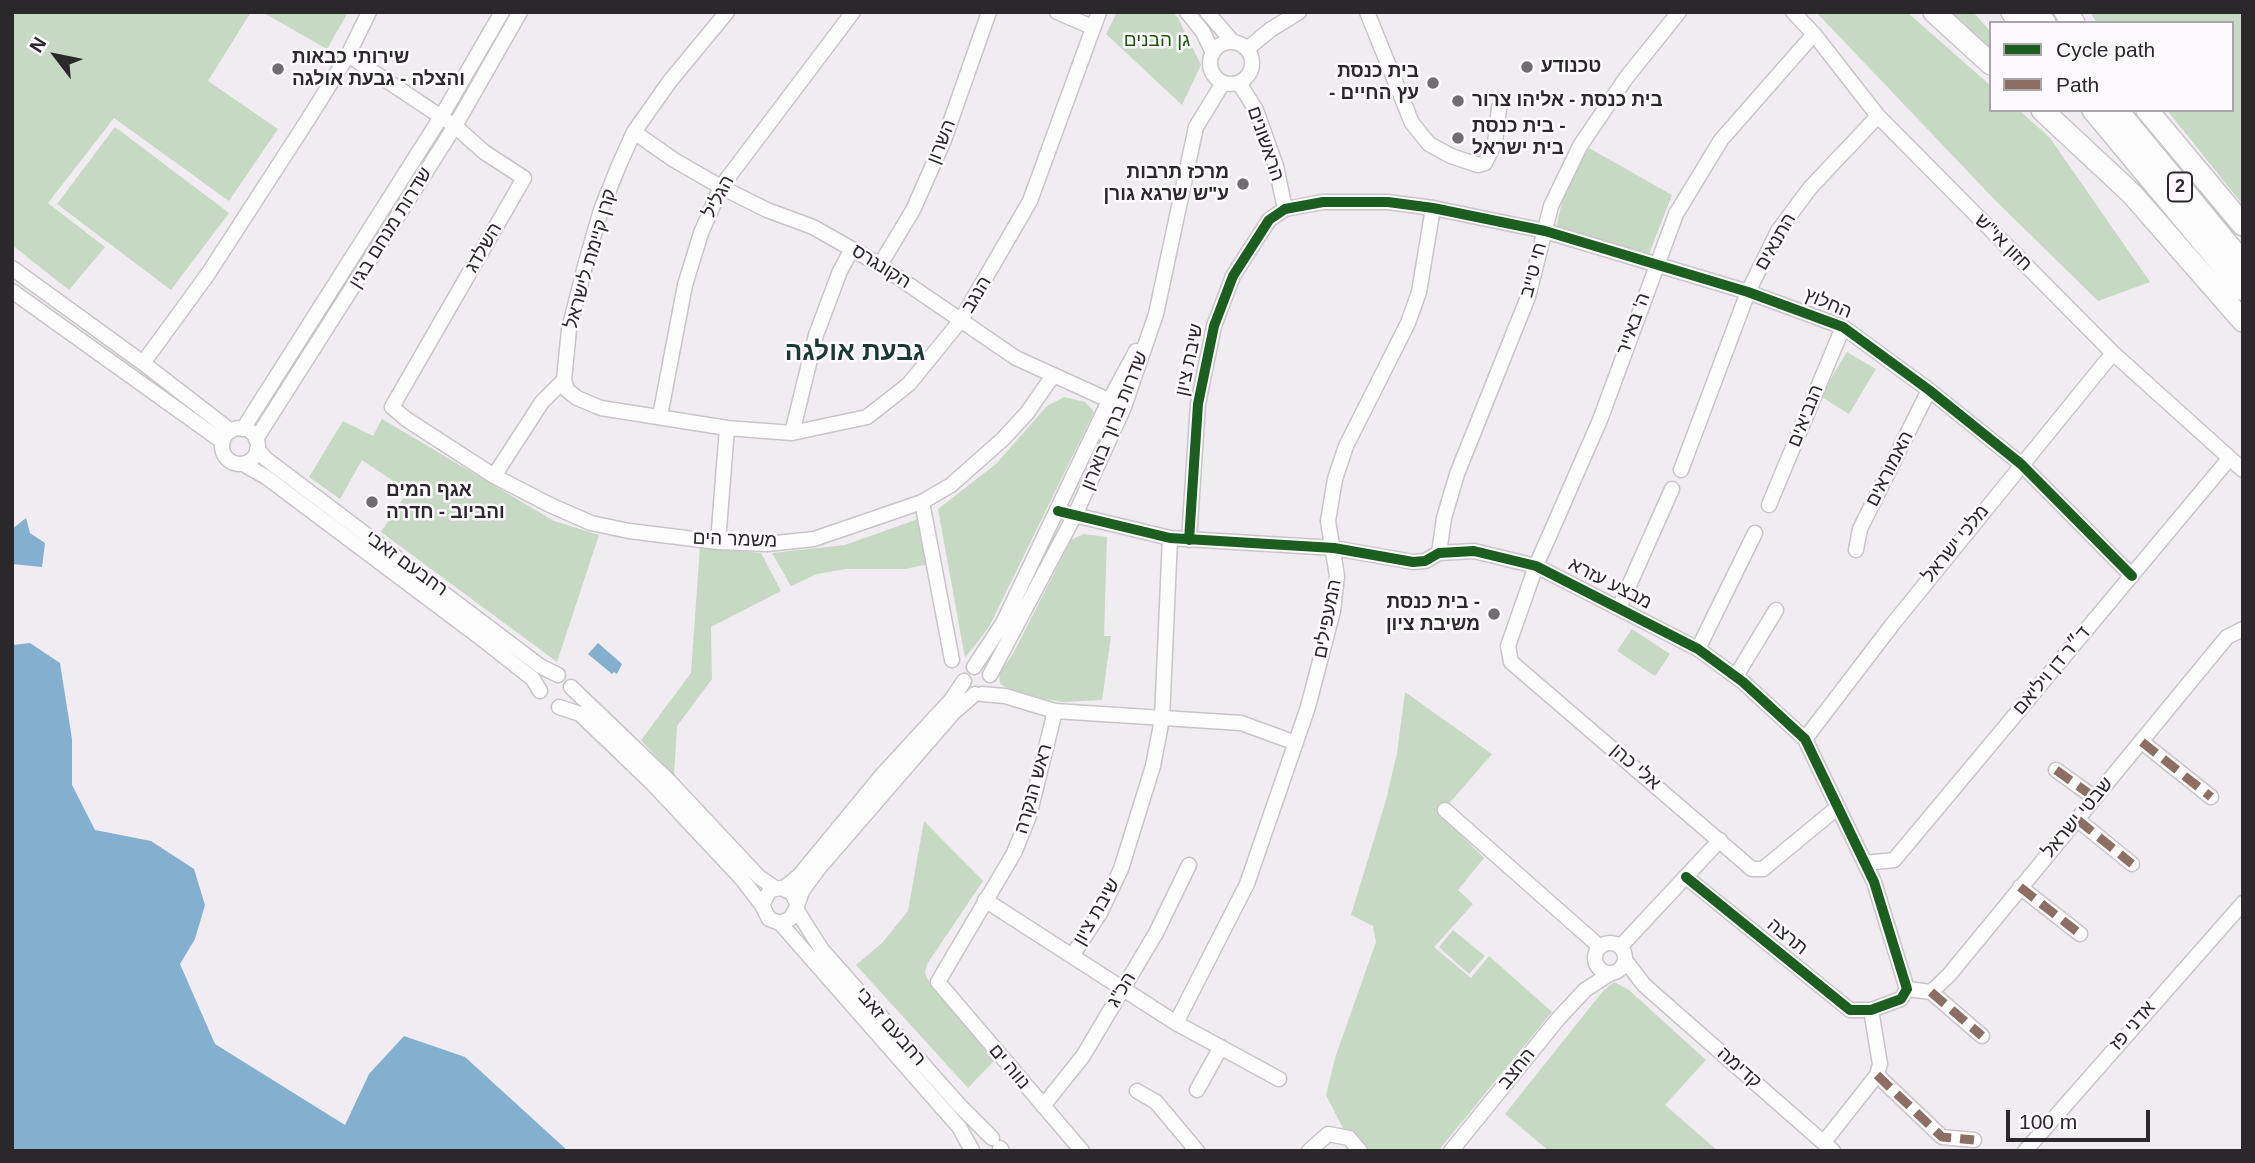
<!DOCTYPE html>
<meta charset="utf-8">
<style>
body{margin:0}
#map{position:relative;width:2255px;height:1163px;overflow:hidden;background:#f1ecf1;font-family:Arial,sans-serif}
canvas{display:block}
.frame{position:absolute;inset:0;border:14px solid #2a282b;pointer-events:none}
.legend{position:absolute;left:1989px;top:21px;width:245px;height:91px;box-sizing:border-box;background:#fef9ff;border:2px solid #a9a5aa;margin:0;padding:9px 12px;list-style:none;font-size:21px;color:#2a282b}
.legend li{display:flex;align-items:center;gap:14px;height:35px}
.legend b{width:35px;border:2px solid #a9a5aa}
.north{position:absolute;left:21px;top:21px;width:70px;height:70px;-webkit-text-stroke:5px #fef9ff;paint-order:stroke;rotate:302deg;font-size:19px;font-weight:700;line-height:28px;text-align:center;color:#2a282b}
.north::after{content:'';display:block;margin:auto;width:24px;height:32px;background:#2a282b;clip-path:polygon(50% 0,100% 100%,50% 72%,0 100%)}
.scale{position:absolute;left:2006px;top:1110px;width:144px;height:32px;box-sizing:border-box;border:4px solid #2a282b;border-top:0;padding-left:9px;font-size:21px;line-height:24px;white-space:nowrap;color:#2a282b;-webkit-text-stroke:5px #fef9ff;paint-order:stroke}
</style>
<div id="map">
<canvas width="2255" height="1163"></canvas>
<div class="frame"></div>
<ul class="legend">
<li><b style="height:9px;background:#1b5e20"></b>Cycle path</li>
<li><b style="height:9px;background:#8d6e63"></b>Path</li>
</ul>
<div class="north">N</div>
<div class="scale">100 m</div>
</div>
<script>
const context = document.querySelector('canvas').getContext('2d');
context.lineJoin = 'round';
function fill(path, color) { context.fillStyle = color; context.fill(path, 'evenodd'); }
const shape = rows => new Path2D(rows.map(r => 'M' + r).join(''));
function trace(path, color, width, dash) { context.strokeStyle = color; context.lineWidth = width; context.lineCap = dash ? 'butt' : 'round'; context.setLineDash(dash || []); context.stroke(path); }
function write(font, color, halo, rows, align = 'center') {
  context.font = font + ' Arial,"Noto Sans Hebrew",sans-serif'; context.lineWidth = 5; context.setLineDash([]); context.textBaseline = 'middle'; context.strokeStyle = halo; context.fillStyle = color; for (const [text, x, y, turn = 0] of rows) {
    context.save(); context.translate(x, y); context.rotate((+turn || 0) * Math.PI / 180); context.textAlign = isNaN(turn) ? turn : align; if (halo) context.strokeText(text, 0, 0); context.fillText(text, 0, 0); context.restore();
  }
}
fill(shape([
 [12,12,251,12,208,81,278,129,229,201,114,118,48,203,105,247,69,290,12,245],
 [262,12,348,12,327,49],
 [1117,12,1173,12,1178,18,1201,65,1182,105,1106,34],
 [1816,12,1907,12,1991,86,1991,110,2019,110,2050,138,2150,282,2098,301,1993,198],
 [1942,12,1973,12,1991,32,1991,55],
 [2090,12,2243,12,2243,205,2167,110,2232,110,2232,23,2097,23],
 [115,127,229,213,171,290,57,204],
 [1589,148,1672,195,1649,254,1556,227,1566,186],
 [1847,352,1876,369,1849,414,1820,396],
 [1064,397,1085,402,1094,412,989,627,965,658,938,509,996,464,1047,406],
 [382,419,554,521,599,535,557,662,381,532,408,491,362,460,340,499,309,477,343,421,373,436],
 [918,519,922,521,929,564,905,569,846,569,817,574,791,586,772,553,845,545],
 [1084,534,1107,537,1104,636,1111,636,1102,700,1063,702,1020,695,1000,684,999,674,1014,652,1071,540],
 [700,547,761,553,781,591,711,627,712,679,677,726,674,776,641,740,691,673],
 [1632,629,1670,654,1655,676,1617,651],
 [1405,692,1492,754,1440,814,1484,858,1458,890,1473,904,1434,947,1471,978,1489,956,1552,1012,1438,1151,1363,1151,1348,1138,1326,1095,1336,1055,1376,942,1373,926,1351,915,1386,800,1397,753],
 [924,821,983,881,927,964,925,972,927,978,994,1061,968,1088,856,965,882,943,908,911],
 [1453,930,1485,956,1469,974,1439,947],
 [1614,982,1629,990,1706,1060,1665,1105,1718,1151,1549,1151,1505,1114,1603,991]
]), '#c6d9c2');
fill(shape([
 [26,518,30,533,45,543,42,567,12,564,12,529],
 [30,643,60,663,72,739,72,785,95,830,151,841,194,869,205,905,195,939,180,964,215,1044,345,1125,369,1074,404,1036,465,1057,568,1151,12,1151,12,645],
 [598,643,622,664,617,674,614,672,612,674,588,654]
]), '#84b0cf');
const minor = shape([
 [727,12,670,81,634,132,619,165,601,210,586,262,569,329,564,380,567,390,577,398,601,408,727,428,792,433,867,417,909,384,961,320,1030,201,1099,12],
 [1057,12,1092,27],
 [1187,12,1203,32,1213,53],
 [1207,12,1232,41],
 [1367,12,1412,123,1429,144,1451,156,1478,165,1485,163,1495,142,1499,108],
 [1793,12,1814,34,1878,116,2113,353,2243,470],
 [1814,34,1721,140,1676,214,1600,420,1536,566,1508,646,1511,662,1752,869,1763,869,1838,807],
 '1210 63a21 21 0 1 1 42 0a21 21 0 1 1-42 0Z',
 [1247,49,1270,30,1299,12],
 [348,55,455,126,484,152,524,178,392,407,406,419,494,476,550,505,591,523,629,531,718,542,767,544,814,539,922,502,951,485,1003,439,1027,413,1052,377],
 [1239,83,1256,110,1276,166,1285,209],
 [634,132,674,160,721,187,767,210,813,227,880,265,1016,358,1124,407],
 [880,265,913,210,944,140,989,12],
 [12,268,143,363,231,431],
 [12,291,223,442],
 [143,363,208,274,309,118,348,55,369,12],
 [660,416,685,285,701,233,721,187,853,12],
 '222 446a18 18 0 1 1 36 0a18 18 0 1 1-36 0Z',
 [243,429,441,117,502,12],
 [792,433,816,335,840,271,852,249],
 [256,439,455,126,520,12],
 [257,449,266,459,540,666,558,675],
 [243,464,266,477,482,639,533,679,540,691],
 [1681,470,1748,292,1778,231,1810,188,1878,116],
 [494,476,542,402,564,380],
 [922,502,952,660],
 [1769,505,1843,327],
 [1058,511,1170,538,1334,548,1413,562,1425,561,1439,553,1474,551,1536,566,1698,649,1743,682,1805,739,1874,882,1907,989,1901,999,1871,1010,1850,1010,1686,877],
 [1189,540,1198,404,1214,326,1233,276,1269,220,1285,209,1323,202,1388,202,1433,208,1545,231,1748,292,1843,327,1929,390,2021,464,2132,576],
 [718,542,727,428],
 [1856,550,1860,529,1929,390],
 [1439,553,1444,518,1457,474,1528,297,1551,206,1580,146,1626,78,1679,12],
 [1619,608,1672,489],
 [1698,649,1755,533],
 [974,667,1003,623,1109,401,1136,351],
 [990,675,1075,515,1124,407,1156,314,1196,127,1223,83],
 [1736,676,1776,610],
 [571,687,669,781,759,877,775,888],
 [982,694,1005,696,1055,711,1241,723,1296,743],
 [559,707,580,714,652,783,742,879,762,905],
 [1055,711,1029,816,1014,853,938,982,1082,1151],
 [1805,739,1892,625,2113,353],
 [2142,742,2211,797],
 [2056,770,2095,798],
 [1445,810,1600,947],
 [2078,820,2132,864],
 [1865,863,1894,860,2228,460],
 [2020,887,2080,934],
 [784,888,799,876,883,774,952,699,964,681],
 [985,900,1176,1023,1279,1079],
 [797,903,792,893,781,888,770,890,762,905,769,919,780,923,790,919,796,909,802,891,819,868,954,712,975,694],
 [796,909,822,950,959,1105,992,1138],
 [780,923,959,1127,972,1150],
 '1595 958a15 15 0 1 1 30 0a15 15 0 1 1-30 0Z',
 [1620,947,1720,840],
 [1072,956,1100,913,1121,869,1153,766,1162,719,1170,538],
 [1625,960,1644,985,1833,1151],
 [1907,989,1931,992,1949,975,2227,637,2243,629],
 [1931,992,1982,1036],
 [1176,1023,1247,884,1308,707,1333,611,1337,576,1328,521,1335,479,1346,446,1408,323,1419,292,1433,208],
 [1877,1075,1942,1137,1974,1140],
 [1197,1090,1221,1047],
 [1137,1091,1156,1102,1197,1151],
 [1043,1106,1083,1056,1156,933,1189,865],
 [1824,1142,1877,1075,1880,1064,1871,1010],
 [1000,1148,1002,1151],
 [1309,1151,1328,1134,1349,1138,1360,1151],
 [1451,1151,1558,1019,1585,990,1611,973],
 [2025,1151,2243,903]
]);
const highway = shape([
 [1934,12,1991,64],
 [2012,12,2020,23],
 [2036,12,2045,23],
 [2065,12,2074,23],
 [2042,110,2132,194,2243,321],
 [2093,110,2243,290],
 [2117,110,2243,263],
 [2147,110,2243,225]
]);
trace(minor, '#c8c4c8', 17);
trace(highway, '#c8c4c8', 24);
trace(minor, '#fdfcfd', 14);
trace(highway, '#fdfcfd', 21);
trace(shape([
 [2142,742,2211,797],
 [2056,770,2095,798],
 [2078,820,2132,864],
 [2020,887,2080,934],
 [1931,992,1982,1036],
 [1877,1075,1942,1137,1974,1140]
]), '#8d6e63', 9, [18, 9]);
trace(shape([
 [1058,511,1170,538,1334,548,1413,562,1425,561,1439,553,1474,551,1536,566,1698,649,1743,682,1805,739,1874,882,1907,989,1901,999,1871,1010,1850,1010,1686,877],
 [1189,540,1198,404,1214,326,1233,276,1269,220,1285,209,1323,202,1388,202,1433,208,1545,231,1748,292,1843,327,1929,390,2021,464,2132,576]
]), '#1b5e20', 10);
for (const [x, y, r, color] of [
 [1527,67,7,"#706d70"],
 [278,69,7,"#706d70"],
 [1433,83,7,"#706d70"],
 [1458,101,7,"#706d70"],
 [1458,138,7,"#706d70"],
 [1243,184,7,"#706d70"],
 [372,502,7,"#706d70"],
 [1494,614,7,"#706d70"]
]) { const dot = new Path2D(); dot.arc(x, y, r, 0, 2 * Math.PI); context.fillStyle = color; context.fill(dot); trace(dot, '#fef9ff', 2.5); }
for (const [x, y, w] of [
 [2180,187,24]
]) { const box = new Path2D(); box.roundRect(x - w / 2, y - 14.5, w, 29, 5); context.fillStyle = '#fef9ff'; context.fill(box); trace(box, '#2a282b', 2); }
write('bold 18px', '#2a282b', null, [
 ["2",2180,187]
]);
write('19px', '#18570c', '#fef9ff', [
 ["גן הבנים",1157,41]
]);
write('bold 19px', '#2a282b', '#fef9ff', [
 ["שירותי כבאות",292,58],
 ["והצלה - גבעת אולגה",292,80],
 ["טכנודע",1541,67],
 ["בית כנסת",1419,72,"right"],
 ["- עץ החיים",1419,94,"right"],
 ["בית כנסת - אליהו צרור",1472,101],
 ["בית כנסת -",1472,127],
 ["בית ישראל",1472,149],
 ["מרכז תרבות",1229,173,"right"],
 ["ע\"ש שרגא גורן",1229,195,"right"],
 ["אגף המים",386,491],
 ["והביוב - חדרה",386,513],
 ["בית כנסת -",1480,603,"right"],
 ["משיבת ציון",1480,625,"right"]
], 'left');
write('19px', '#2a282b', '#fef9ff', [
 ["השרון",942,142,-68],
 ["הראשונים",1265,144,71],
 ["הגליל",719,197,-62],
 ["שדרות מנחם בגין",391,228,-58],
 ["התנאים",1776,242,-60],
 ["חזון אי\"ש",2003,243,45],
 ["השלדג",484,248,-60],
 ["קרן קיימת לישראל",591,259,-74],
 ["הקונגרס",881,267,32],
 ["חי טייב",1534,270,-75],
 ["הנגב",977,295,-59],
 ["החלוץ",1828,304,23],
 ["ה' באייר",1634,324,-70],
 ["שיבת ציון",1190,360,-78],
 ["הנביאים",1806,416,-68],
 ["שדרות ברוך בוארון",1115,421,-68],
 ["האמוראים",1890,469,-63],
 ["משמר הים",735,540,2],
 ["מלכי ישראל",1956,544,-51],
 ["רחבעם זאבי",406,564,36],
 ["מבצע עזרא",1610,584,27],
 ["המעפילים",1328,619,-79],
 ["ד״ר דן ויליאם",2052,671,-50],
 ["אלי כהן",1635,767,41],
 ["ראש הנקרה",1034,789,-74],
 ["שבטי ישראל",2078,818,-50],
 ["שיבת ציון",1097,912,-60],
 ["תרצה",1787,937,39],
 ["הכ\"ג",1122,990,-59],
 ["אדני פז",2133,1026,-49],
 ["רחבעם זאבי",890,1027,49],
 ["נווה ים",1009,1067,50],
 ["קדימה",1739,1068,41],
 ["החצב",1517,1069,-51]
]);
write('bold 26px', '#193933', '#fef9ff', [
 ["גבעת אולגה",855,353]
]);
</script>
